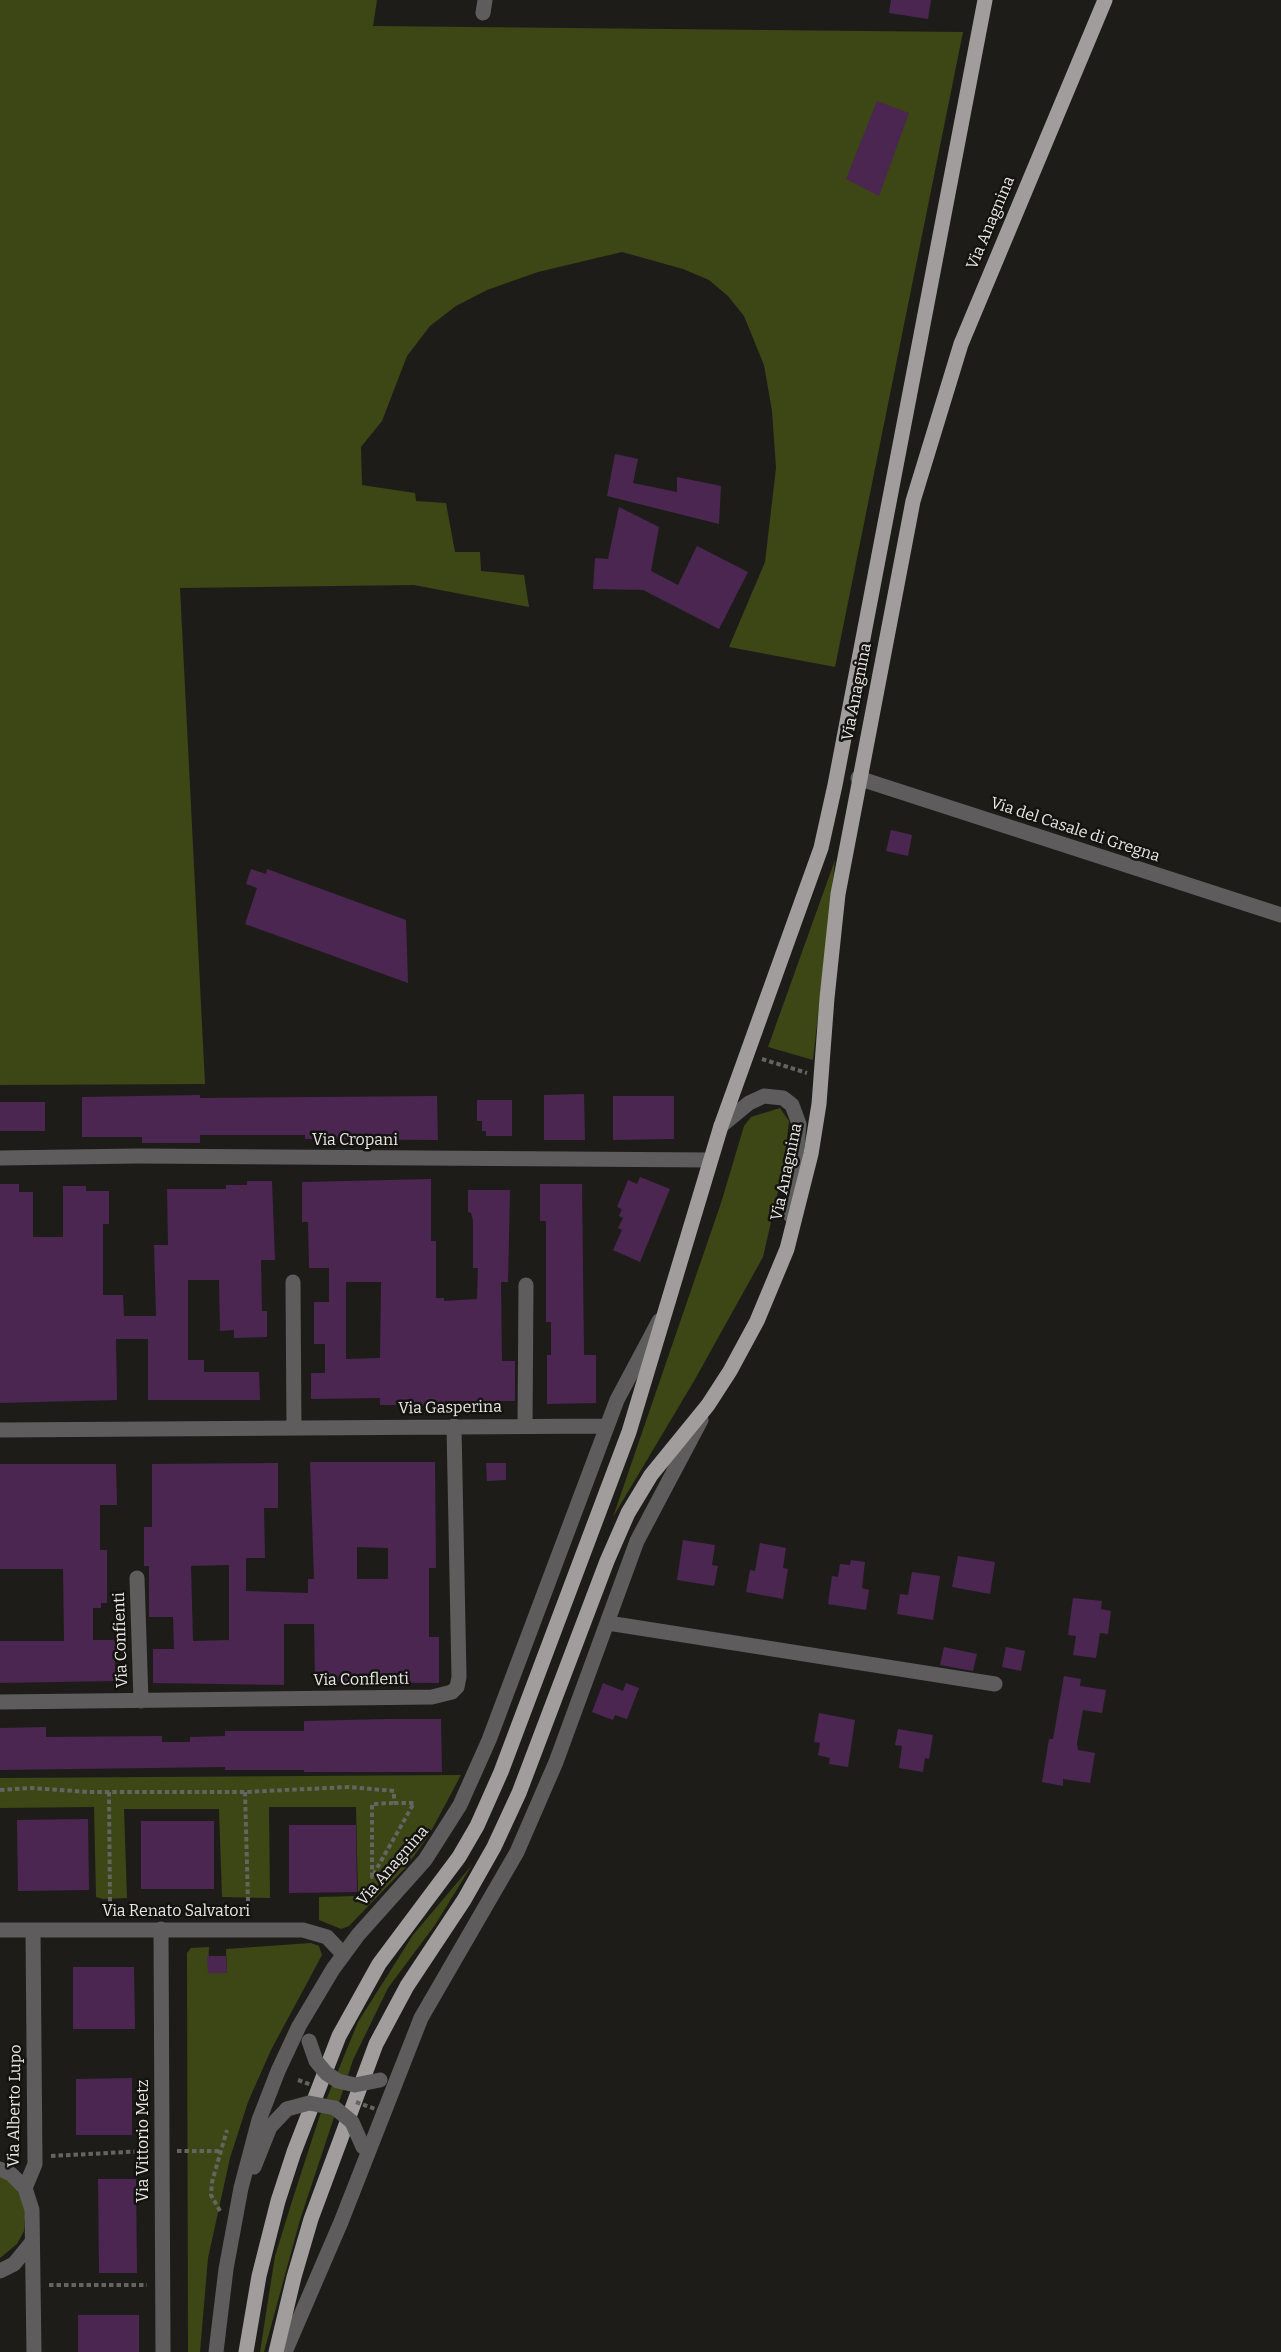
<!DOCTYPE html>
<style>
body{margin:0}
canvas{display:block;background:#1d1c19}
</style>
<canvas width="1281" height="2352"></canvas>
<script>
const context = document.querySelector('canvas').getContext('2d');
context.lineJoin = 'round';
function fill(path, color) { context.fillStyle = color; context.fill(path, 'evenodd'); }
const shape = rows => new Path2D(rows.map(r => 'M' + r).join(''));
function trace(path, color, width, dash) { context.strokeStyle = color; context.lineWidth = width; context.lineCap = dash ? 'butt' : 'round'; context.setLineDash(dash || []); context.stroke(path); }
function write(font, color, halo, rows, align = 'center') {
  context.font = font + ' Bitter,serif'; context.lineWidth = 5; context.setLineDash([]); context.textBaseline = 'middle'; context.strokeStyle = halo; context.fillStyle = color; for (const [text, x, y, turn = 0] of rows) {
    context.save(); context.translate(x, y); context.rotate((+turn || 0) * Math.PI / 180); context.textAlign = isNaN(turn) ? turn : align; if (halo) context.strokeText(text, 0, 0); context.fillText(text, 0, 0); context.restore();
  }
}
fill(shape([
 [0,0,377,0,373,26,963,32,835,667,729,647,765,562,776,468,772,411,764,365,744,316,728,296,709,280,683,269,622,252,538,272,487,290,456,306,430,326,407,356,382,421,361,447,362,485,415,493,416,501,446,503,455,552,480,552,481,571,524,575,529,607,414,585,180,588,205,1084,0,1085],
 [835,860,813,1060,768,1047],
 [780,1108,789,1121,784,1165,763,1257,694,1381,613,1517,721,1203,744,1126,751,1117],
 [461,1775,429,1835,406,1867,349,1926,341,1929,319,1920,319,1897,358,1896,356,1807,269,1807,270,1898,222,1897,219,1809,124,1809,127,1898,103,1899,96,1897,94,1807,0,1808,0,1778],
 [472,1865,435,1925,388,1988,353,2060,300,2220,264,2352,260,2352,275,2256,294,2195,320,2115,358,2022,413,1935],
 [311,1943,319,1946,322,1955,271,2050,248,2102,230,2158,208,2258,200,2352,188,2352,187,1953,191,1948,209,1947,208,1973,227,1973,226,1949],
 [0,2174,9,2179,25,2201,25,2217,24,2231,17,2244,0,2258]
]), '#3d4615');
fill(shape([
 [891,0,931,0,928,19,889,13],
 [877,101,909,113,879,196,846,179],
 [615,454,638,459,633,483,677,492,677,477,721,486,719,524,607,496],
 [619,507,659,527,651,571,678,585,697,546,748,572,719,629,643,590,593,589,595,558,608,559],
 [891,830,912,835,908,856,886,851],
 [251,869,266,874,267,869,406,920,408,983,245,924,257,888,246,884],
 [584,1094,585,1140,544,1140,544,1095],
 [200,1095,200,1098,437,1096,438,1140,305,1139,305,1135,200,1135,200,1143,142,1143,142,1137,82,1137,82,1097],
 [613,1096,674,1096,674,1139,613,1140],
 [477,1100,512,1100,512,1136,486,1136,486,1131,482,1131,482,1121,477,1121],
 [0,1102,45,1102,45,1131,0,1131],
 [640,1177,670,1189,640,1262,613,1250,622,1230,618,1228,623,1218,619,1216,622,1209,617,1207,628,1180,637,1184],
 [431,1179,431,1241,436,1241,436,1298,444,1298,444,1301,477,1299,478,1268,473,1268,473,1221,471,1213,468,1212,468,1190,510,1190,508,1282,501,1282,502,1361,515,1361,515,1401,445,1401,445,1405,380,1405,380,1398,311,1399,311,1373,325,1373,325,1344,314,1344,314,1302,329,1302,329,1268,309,1268,308,1222,302,1222,302,1182],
 [346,1282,381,1282,380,1358,346,1359],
 [247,1181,272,1181,275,1260,261,1260,262,1311,267,1311,267,1337,234,1338,234,1330,220,1331,219,1280,188,1280,188,1360,204,1360,204,1372,259,1372,260,1400,148,1400,148,1339,116,1339,117,1400,0,1403,0,1184,19,1184,19,1192,33,1192,33,1237,63,1237,63,1186,86,1186,86,1191,109,1191,109,1224,103,1224,103,1295,123,1295,124,1316,156,1316,154,1245,168,1245,167,1189,226,1189,226,1185,247,1185],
 [540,1184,582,1184,584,1355,596,1355,596,1403,547,1404,547,1355,551,1355,551,1322,546,1322,546,1221,540,1221],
 [310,1462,435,1462,436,1568,429,1568,429,1637,439,1637,439,1683,315,1682,314,1624,284,1624,284,1685,153,1683,153,1649,174,1649,173,1617,149,1617,149,1566,144,1566,144,1527,152,1527,152,1464,278,1463,278,1508,264,1508,265,1558,246,1558,246,1591,308,1593,308,1579,314,1579],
 [357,1547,388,1548,388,1579,357,1579],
 [229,1565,229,1640,193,1641,191,1566],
 [486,1463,506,1463,506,1480,487,1481],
 [0,1464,116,1464,117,1505,100,1505,100,1550,107,1550,107,1603,101,1603,101,1608,93,1608,93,1640,115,1640,115,1681,0,1683,0,1641,64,1641,63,1569,0,1569],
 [683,1540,715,1545,712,1565,718,1566,714,1586,677,1580],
 [760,1543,786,1548,783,1568,788,1569,783,1599,746,1592,750,1570,755,1571],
 [958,1556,995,1562,990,1594,952,1587],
 [851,1560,865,1562,862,1588,869,1590,866,1610,828,1604,832,1576,838,1577,840,1564,850,1565],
 [912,1572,940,1576,933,1620,897,1614,900,1594,908,1595],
 [1073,1598,1102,1601,1101,1609,1111,1611,1108,1634,1100,1633,1096,1658,1073,1655,1076,1636,1068,1635],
 [944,1647,977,1654,973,1671,940,1665],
 [1006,1647,1025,1651,1021,1671,1002,1667],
 [1064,1676,1081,1679,1080,1686,1106,1690,1102,1713,1083,1710,1077,1743,1078,1750,1095,1753,1090,1783,1063,1779,1063,1786,1042,1782,1049,1739,1053,1739],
 [603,1683,623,1691,626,1683,639,1688,627,1719,615,1715,613,1720,592,1712],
 [819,1713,855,1720,848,1767,829,1764,830,1758,818,1755,820,1743,814,1742],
 [386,1719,441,1719,442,1772,304,1772,304,1770,225,1770,225,1767,0,1770,0,1728,46,1727,46,1737,162,1736,162,1742,190,1742,190,1737,225,1736,225,1731,304,1731,304,1721],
 [898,1729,933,1735,929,1759,925,1758,923,1772,899,1768,902,1746,895,1745],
 [88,1819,89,1890,18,1891,17,1820],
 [141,1821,214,1821,214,1889,141,1889],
 [289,1825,356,1825,357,1892,289,1893],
 [207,1956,226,1956,227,1973,208,1973],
 [73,1967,134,1967,135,2029,73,2029],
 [132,2078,132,2135,76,2135,76,2079],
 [98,2179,136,2179,137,2273,99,2273],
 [78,2315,139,2315,139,2352,78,2352]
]), '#4a2651');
trace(shape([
 [762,1059,807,1073],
 [0,1790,31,1788,88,1792,245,1792,349,1787,394,1791,394,1803],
 [109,1792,110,1903],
 [245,1792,248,1901],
 [394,1803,414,1803,372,1877,372,1804,394,1803],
 [177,2151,221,2151],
 [51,2156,146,2151],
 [220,2211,211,2195,212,2182,227,2130],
 [49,2285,147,2285]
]), '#646461', 4, [4.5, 3]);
trace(shape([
 [483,13,485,0],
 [858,778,1281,915],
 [721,1126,749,1103,764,1096,783,1098,792,1105,799,1124,791,1216],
 [0,1158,138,1156,710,1160],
 [293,1282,294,1428],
 [525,1426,526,1285],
 [0,1430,606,1426],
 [137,1578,141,1701],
 [608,1623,995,1684],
 [0,1702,432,1697,452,1692,457,1687,459,1677,454,1426],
 [161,1929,163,2352],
 [0,1930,303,1930,327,1937,343,1954],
 [254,2167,270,2127,287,2109],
 [0,2169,11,2174,25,2188,32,2210,34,2352],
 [25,2188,35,2164,33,1930],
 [0,2271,14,2264,32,2242],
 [216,2352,226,2269,241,2188,259,2120,278,2071,299,2026,333,1969,358,1935,425,1860,460,1805,489,1740,617,1400,659,1321],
 [285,2352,341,2222,421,2018,517,1852,556,1762,637,1541,701,1420]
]), '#5e5c5c', 15);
trace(shape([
 [246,2352,259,2276,278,2201,294,2152,339,2036,379,1964,459,1857,477,1826,501,1772,629,1432,721,1126,821,848,835,785,985,0],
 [276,2352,294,2277,311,2219,376,2044,407,1986,464,1900,494,1847,519,1793,607,1561,628,1513,651,1475,708,1405,730,1371,757,1321,787,1249,811,1154,819,1104,827,998,838,894,913,501,961,344,1105,0]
]), '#a19d9d', 15);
trace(shape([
 [298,2080,312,2085],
 [356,2102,378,2110]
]), '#646461', 4, [4.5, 3]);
trace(shape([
 [309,2041,316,2061,326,2073,338,2081,355,2085,380,2080],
 [287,2109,309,2103,335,2108,352,2122,363,2147]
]), '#5e5c5c', 15);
write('16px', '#e7e7e5', '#141310', [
 ["Via Anagnina",991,223,-67],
 ["Via Anagnina",857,692,-79],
 ["Via del Casale di Gregna",1075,830,18],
 ["Via Cropani",355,1141],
 ["Via Anagnina",787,1172,-78],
 ["Via Gasperina",450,1408,-1],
 ["Via Confienti",121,1640,-92],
 ["Via Conflenti",361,1680,-1],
 ["Via Anagnina",393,1866,-49],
 ["Via Renato Salvatori",176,1912],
 ["Via Alberto Lupo",15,2106,-89],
 ["Via Vittorio Metz",144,2141,-90]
]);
</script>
